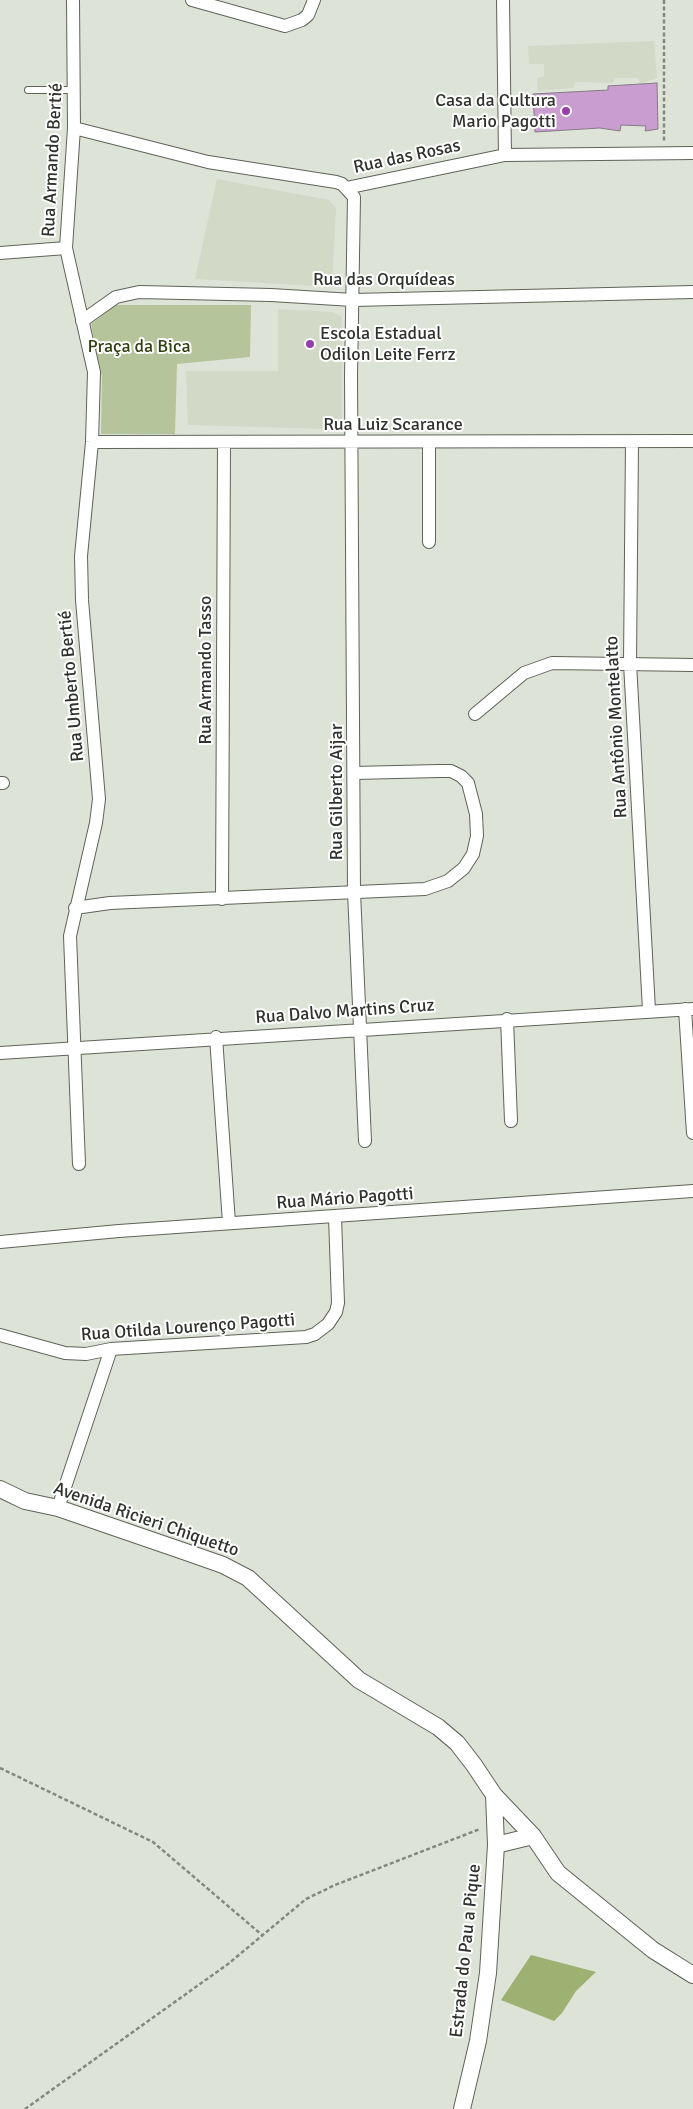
<!DOCTYPE html>
<meta charset="utf-8">
<style>
body{margin:0}
canvas{display:block;background:#dee3d7}
</style>
<canvas width="693" height="2109"></canvas>
<script>
const context = document.querySelector('canvas').getContext('2d');
context.lineJoin = 'round';
function fill(path, color) { context.fillStyle = color; context.fill(path, 'evenodd'); }
const shape = rows => new Path2D(rows.map(r => 'M' + r).join(''));
function trace(path, color, width, dash) { context.strokeStyle = color; context.lineWidth = width; context.lineCap = dash ? 'butt' : 'round'; context.setLineDash(dash || []); context.stroke(path); }
function write(font, color, halo, rows, align = 'center') {
  context.font = font + ' Signika,sans-serif'; context.lineWidth = 4; context.setLineDash([]); context.textBaseline = 'middle'; context.strokeStyle = halo; context.fillStyle = color; for (const [text, x, y, turn = 0] of rows) {
    context.save(); context.translate(x, y); context.rotate((+turn || 0) * Math.PI / 180); context.textAlign = isNaN(turn) ? turn : align; if (halo) context.strokeText(text, 0, 0); context.fillText(text, 0, 0); context.restore();
  }
}
fill(shape([
 [654,41,657,78,640,84,638,78,615,78,613,83,576,82,573,88,538,91,537,78,544,77,544,64,529,64,528,46],
 [217,179,329,200,336,208,332,287,195,279],
 [278,309,333,312,342,317,342,423,328,429,188,425,186,371,278,371]
]), '#d2d9c6');
fill(shape([
 [116,305,251,305,250,357,177,364,175,434,101,434,102,377,91,324]
]), '#b5c49b');
fill(shape([
 [531,1955,596,1972,576,1991,562,2013,554,2021,501,2000]
]), '#9cb172');
const building = shape([
 [657,83,658,129,645,131,646,126,621,125,620,131,600,128,535,132,533,94,608,90,608,86,657,83]
]);
fill(building, '#ca9dd1');
trace(building, '#847c85', 1);
const service = shape([
 [28,90,74,90]
]);
const minor = shape([
 [73,0,74,128,66,248,94,372,92,442,81,556,82,600,99,799,96,823,70,936,79,1164],
 [192,0,285,26,302,20,308,15,314,0],
 [503,0,505,155],
 [74,128,208,162,336,182,342,184,354,197,351,376,354,892,365,1141],
 [346,188,505,155,693,153],
 [0,253,66,248],
 [82,321,116,297,139,292,271,295,353,300,693,292],
 [92,442,693,441],
 [632,442,630,663,649,1010],
 [429,443,429,542],
 [475,714,524,673,552,663,693,665],
 [0,783,3,783],
 [222,899,224,442],
 [75,908,110,903,425,889,448,881,464,868,473,854,477,836,476,814,468,783,461,776,451,771,439,771,354,773],
 [685,1009,693,1133],
 [507,1019,511,1121],
 [216,1037,229,1223],
 [0,1053,693,1009],
 [0,1242,119,1231,693,1191],
 [0,1335,65,1353,86,1354,111,1349,306,1337,315,1334,328,1324,336,1312,338,1303,335,1217],
 [58,1508,111,1349]
]);
const tertiary = shape([
 [0,1489,25,1501,58,1508,186,1552,223,1565,248,1578,359,1680,438,1727,457,1743,474,1765,494,1795,533,1836,558,1873,653,1950,693,1975],
 [496,1845,533,1836],
 [462,2109,478,2041,488,1973,496,1845,494,1795]
]);
trace(service, '#5f6359', 8);
trace(minor, '#5f6359', 14);
trace(tertiary, '#5f6359', 18);
trace(shape([
 [664,0,664,141],
 [0,1768,153,1842,262,1935],
 [25,2109,228,1964,306,1899,335,1885,480,1829]
]), '#84877f', 2.5, [4, 2.5]);
trace(service, '#fff', 6);
trace(minor, '#fff', 12);
trace(tertiary, '#fff', 16);
for (const [x, y, r, color] of [
 [566,111,5,"#993da8"],
 [310,344,5,"#993da8"]
]) { const dot = new Path2D(); dot.arc(x, y, r, 0, 2 * Math.PI); context.fillStyle = color; context.fill(dot); trace(dot, '#fff', 2); }
write('18px', '#30322d', '#fff', [
 ["Casa da Cultura",556,101],
 ["Mario Pagotti",556,122],
 ["Escola Estadual",320,334,"left"],
 ["Odilon Leite Ferrz",320,355,"left"]
], 'right');
write('18px', '#30322d', '#fff', [
 ["Rua das Rosas",407,157,-12],
 ["Rua Armando Bertié",53,160,-87],
 ["Rua das Orquídeas",384,280],
 ["Rua Luiz Scarance",393,425],
 ["Rua Armando Tasso",206,670,-90],
 ["Rua Umberto Bertié",72,686,-95],
 ["Rua Antônio Montelatto",617,727,-93],
 ["Rua Gilberto Aijar",337,792,-90],
 ["Rua Dalvo Martins Cruz",345,1012,-4],
 ["Rua Mário Pagotti",345,1199,-4],
 ["Rua Otilda Lourenço Pagotti",188,1328,-4],
 ["Avenida Ricieri Chiquetto",146,1520,19],
 ["Estrada do Pau a Pique",466,1951,-84]
]);
write('18px', '#323f11', '#fff', [
 ["Praça da Bica",139,347]
]);
</script>
